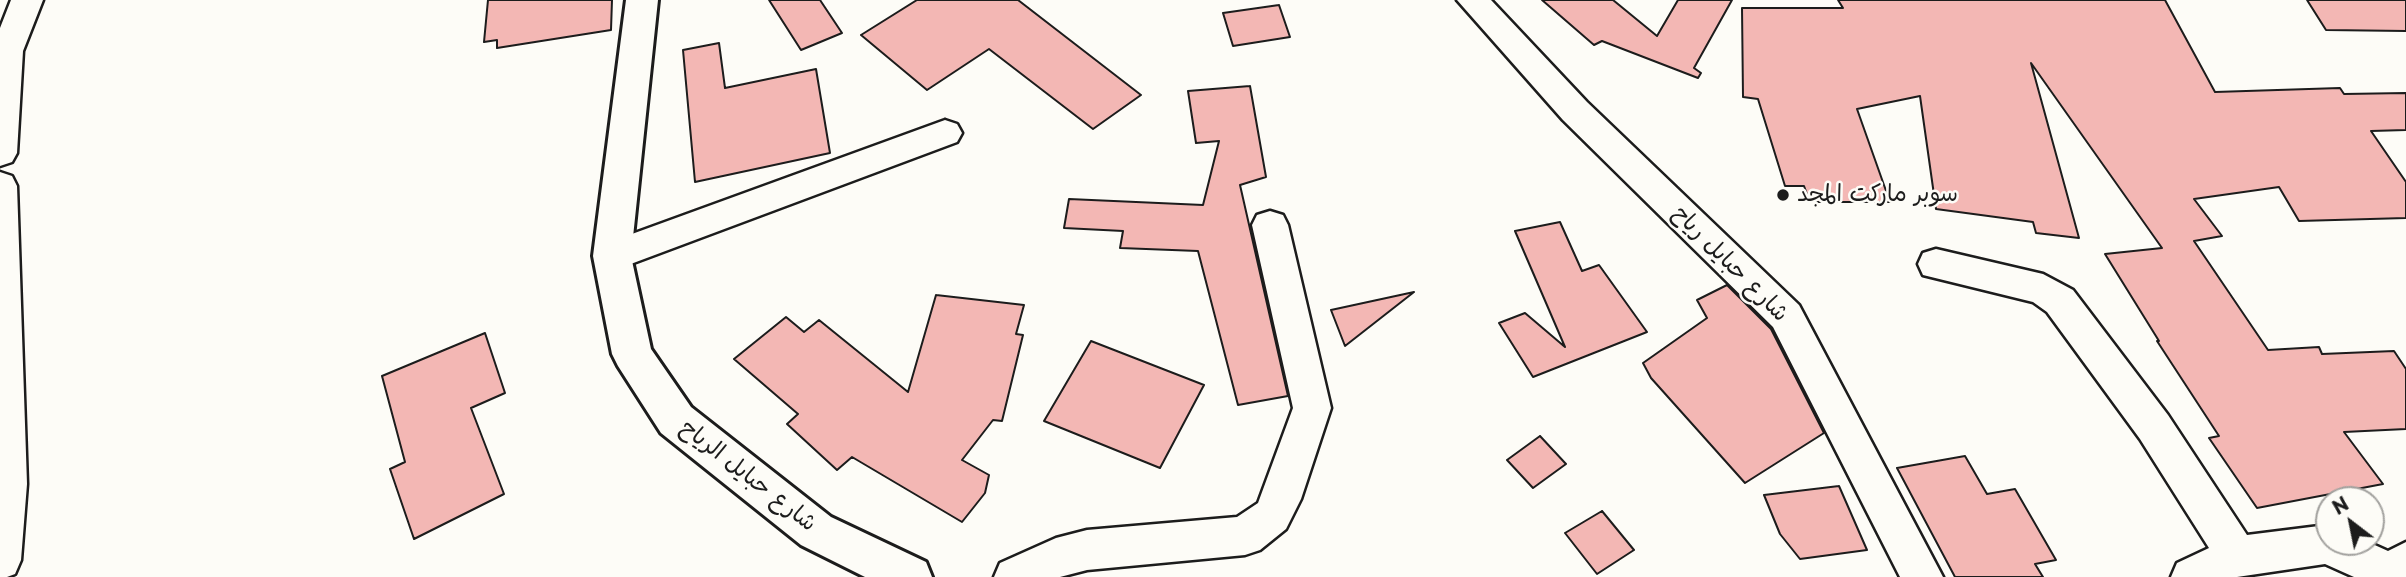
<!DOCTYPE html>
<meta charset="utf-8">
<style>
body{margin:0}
#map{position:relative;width:2406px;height:577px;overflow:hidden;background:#fdfcf7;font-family:"Playpen Sans",sans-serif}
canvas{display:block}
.north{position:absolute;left:2315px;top:486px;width:70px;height:70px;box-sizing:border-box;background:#fdfcf7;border:2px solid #a3a29f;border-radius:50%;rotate:328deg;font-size:19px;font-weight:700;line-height:28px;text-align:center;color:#1c1c1c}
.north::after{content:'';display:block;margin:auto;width:24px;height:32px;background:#1c1c1c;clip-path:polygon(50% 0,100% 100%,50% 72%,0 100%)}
</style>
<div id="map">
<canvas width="2406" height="577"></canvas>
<div class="north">N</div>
</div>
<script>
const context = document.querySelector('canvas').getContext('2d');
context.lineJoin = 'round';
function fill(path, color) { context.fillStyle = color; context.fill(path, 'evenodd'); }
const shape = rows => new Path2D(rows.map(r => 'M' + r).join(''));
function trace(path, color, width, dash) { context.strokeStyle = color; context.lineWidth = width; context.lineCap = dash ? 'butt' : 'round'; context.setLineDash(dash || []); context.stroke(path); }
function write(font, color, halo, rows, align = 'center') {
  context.font = font + ' "Playpen Sans","Playpen Sans Arabic",sans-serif'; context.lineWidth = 5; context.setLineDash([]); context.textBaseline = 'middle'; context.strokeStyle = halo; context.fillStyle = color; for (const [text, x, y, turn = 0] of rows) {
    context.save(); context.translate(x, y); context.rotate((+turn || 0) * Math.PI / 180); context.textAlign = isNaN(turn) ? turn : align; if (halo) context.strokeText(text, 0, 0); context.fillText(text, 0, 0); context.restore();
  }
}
const building = shape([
 [488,0,612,0,611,30,497,48,497,40,484,42,488,0],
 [769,0,820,0,842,33,801,50,769,0],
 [917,0,1018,0,1141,95,1093,129,989,49,927,90,861,35,917,0],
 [1542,0,1613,0,1657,36,1678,0,1732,0,1694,68,1701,73,1698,78,1602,41,1594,45,1542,0],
 [1838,0,2165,0,2215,92,2340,88,2344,94,2406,93,2406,130,2371,131,2406,182,2406,218,2299,221,2279,187,2194,199,2222,236,2194,241,2268,350,2319,347,2322,354,2394,351,2406,369,2406,429,2344,432,2383,484,2257,508,2209,438,2219,436,2157,341,2159,341,2105,254,2162,248,2031,63,2079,238,2036,233,2033,222,1936,209,1920,96,1857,109,1890,202,1810,202,1804,186,1785,186,1758,99,1743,97,1742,8,1843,8,1838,0],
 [2307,0,2406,0,2406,31,2326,30,2307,0],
 [1279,5,1290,37,1233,46,1223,13,1279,5],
 [719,43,725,88,816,69,830,153,695,182,683,50,719,43],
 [1250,86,1266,177,1240,185,1288,396,1238,405,1198,251,1120,248,1123,231,1064,228,1069,199,1203,205,1219,141,1196,143,1188,91,1250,86],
 [1560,222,1582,271,1599,265,1647,332,1533,377,1499,323,1525,313,1565,347,1515,231,1560,222],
 [1727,285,1771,329,1824,433,1745,483,1651,378,1643,363,1707,318,1697,300,1727,285],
 [1414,292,1345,346,1331,310,1414,292],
 [936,295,1024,305,1016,334,1023,335,1002,421,993,420,962,460,989,475,985,493,962,522,852,457,837,470,787,424,798,414,734,359,786,317,804,332,819,320,908,392,936,295],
 [485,333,505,393,471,408,504,494,414,539,390,469,405,462,382,376,485,333],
 [1091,341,1204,385,1160,468,1044,421,1091,341],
 [1540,436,1566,464,1533,488,1507,460,1540,436],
 [1965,456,1987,494,2015,489,2056,560,2035,564,2043,577,1955,577,1897,468,1965,456],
 [1839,486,1867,550,1800,559,1780,534,1764,495,1839,486],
 [1602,511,1634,550,1597,574,1565,533,1602,511]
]);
fill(building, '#f3b7b4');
trace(building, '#1c1c1c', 2);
const minor = shape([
 [11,0,43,0,23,51,17,153,12,162,0,166,0,28,11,0],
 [1457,0,1491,0,1587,102,1799,305,1943,577,1900,577,1773,327,1563,120,1457,0],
 [945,120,957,124,962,133,957,142,612,271,599,266,594,256,599,246,945,120],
 [0,172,12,176,17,186,27,484,21,560,15,574,7,577,0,577,0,172],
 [1270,211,1283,215,1288,225,1331,408,1301,499,1286,529,1260,550,1245,555,1087,570,1060,577,994,577,1000,563,1056,538,1087,530,1237,517,1258,503,1293,408,1252,225,1257,215,1270,211],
 [1936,249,2043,274,2073,290,2168,415,2247,535,2327,525,2329,542,2368,542,2388,551,2406,542,2406,577,2354,577,2325,564,2237,577,2171,577,2177,563,2209,548,2140,439,2047,312,2033,302,1923,275,1918,264,1923,253,1936,249]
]);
const tertiary = shape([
 [626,0,658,0,631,256,651,349,691,407,831,517,926,562,932,577,865,577,801,545,661,433,618,366,612,354,593,256,626,0]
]);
trace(minor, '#1c1c1c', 5);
trace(tertiary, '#1c1c1c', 6);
fill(minor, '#fdfcf7');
fill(tertiary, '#fdfcf7');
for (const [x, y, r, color] of [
 [1783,195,7,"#1c1c1c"]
]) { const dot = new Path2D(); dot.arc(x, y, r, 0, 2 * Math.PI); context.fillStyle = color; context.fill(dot); trace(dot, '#fdfcf7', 2.5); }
write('23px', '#1c1c1c', '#fdfcf7', [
 ["سوبر ماركت المجد",1797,195]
], 'left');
write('23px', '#1c1c1c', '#fdfcf7', [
 ["شارع حبايل رياح",1730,264,45],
 ["شارع حبايل الرياح",748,476,38]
]);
</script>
